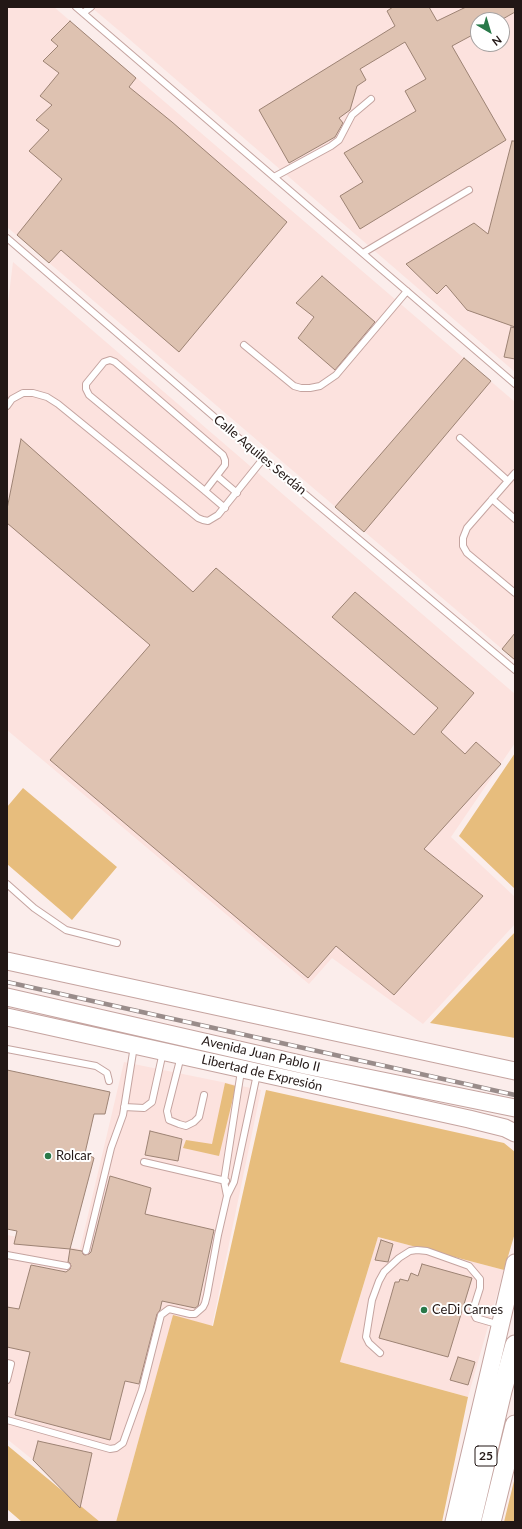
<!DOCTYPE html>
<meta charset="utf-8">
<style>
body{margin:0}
#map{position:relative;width:522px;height:1529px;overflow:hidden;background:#fbedeb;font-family:Lato,sans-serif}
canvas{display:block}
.frame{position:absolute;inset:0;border:8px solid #221715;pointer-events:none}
.north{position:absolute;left:470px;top:12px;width:40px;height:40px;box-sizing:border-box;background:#fff;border:1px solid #a7a2a1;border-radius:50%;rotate:142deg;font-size:11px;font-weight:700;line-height:16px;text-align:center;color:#221715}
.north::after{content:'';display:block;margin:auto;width:14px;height:18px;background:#297949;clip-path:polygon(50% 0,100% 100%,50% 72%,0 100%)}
</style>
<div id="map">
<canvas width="522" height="1529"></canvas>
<div class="frame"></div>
<div class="north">N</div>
</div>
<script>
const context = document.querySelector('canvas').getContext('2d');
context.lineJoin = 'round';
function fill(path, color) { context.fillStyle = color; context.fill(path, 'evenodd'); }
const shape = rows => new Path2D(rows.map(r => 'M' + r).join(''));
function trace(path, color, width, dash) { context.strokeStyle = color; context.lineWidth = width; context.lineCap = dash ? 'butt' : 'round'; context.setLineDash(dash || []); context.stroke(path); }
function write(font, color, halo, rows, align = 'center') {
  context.font = font + ' Lato,sans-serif'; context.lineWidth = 4; context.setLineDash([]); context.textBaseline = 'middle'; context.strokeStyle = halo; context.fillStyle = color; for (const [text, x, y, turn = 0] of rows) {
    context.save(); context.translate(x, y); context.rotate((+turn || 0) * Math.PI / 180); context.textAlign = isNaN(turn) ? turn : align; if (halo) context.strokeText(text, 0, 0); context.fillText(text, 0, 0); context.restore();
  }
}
fill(shape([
 [7,7,54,7,515,402,515,660,7,227],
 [91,7,515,7,515,372,129,39],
 [478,20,502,20,502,44,478,44],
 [13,262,515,694,515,743,451,837,515,897,515,924,423,1024,332,958,309,984,7,730,7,311],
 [124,1062,261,1090,212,1326,173,1316,116,1522,99,1522,80,1508,33,1460,7,1439,7,1235,80,1249],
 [378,1237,504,1270,468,1397,340,1362]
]), '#fce2de');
fill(shape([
 [515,753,515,889,459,836],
 [23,788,117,867,72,920,7,864,7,807],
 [515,932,515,1038,430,1023],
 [225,1083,236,1086,219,1156,183,1148,186,1140,212,1144],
 [266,1090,504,1143,515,1152,515,1233,504,1270,378,1237,340,1362,468,1397,442,1522,116,1522,173,1315,213,1326],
 [7,1445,100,1522,22,1522,7,1509],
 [514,1481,515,1481,515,1522,504,1522]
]), '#e7bd7d');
const building = shape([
 [393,7,429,7,437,21,466,7,515,7,515,12,501,20,478,20,478,32,452,46,506,140,360,229,340,196,363,182,344,153,416,111,405,91,426,79,405,42,360,69,366,80,357,86,350,110,339,118,343,123,335,137,289,163,259,110,395,26,387,11,393,7],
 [70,21,136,78,129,87,172,122,287,222,179,352,61,250,49,263,17,235,62,179,29,151,49,130,36,120,52,105,40,96,59,73,43,61,58,46,51,40,70,21],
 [512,141,515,141,515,327,467,310,446,285,437,294,406,264,474,223,488,234,512,141],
 [322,276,375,322,335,370,298,338,314,317,296,303,322,276],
 [511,327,515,328,515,359,504,357,511,327],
 [464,358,491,381,364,532,335,507,464,358],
 [21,439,193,592,216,568,414,735,438,708,332,617,355,592,474,693,441,732,465,754,476,742,501,764,424,849,483,896,394,995,336,946,308,978,50,760,150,645,7,523,7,509,21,439],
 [515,633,515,660,502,649,515,633],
 [7,1070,110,1092,105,1114,94,1114,85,1153,94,1158,70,1249,82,1251,83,1254,85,1255,89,1254,91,1252,110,1176,151,1188,145,1214,214,1230,198,1306,195,1308,162,1301,160,1310,157,1314,139,1384,125,1381,110,1440,15,1415,30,1352,7,1347,7,1307,19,1309,31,1265,66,1272,70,1269,71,1266,70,1263,68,1262,70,1249,14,1244,17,1231,7,1229,7,1070],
 [150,1131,182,1139,178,1161,145,1155,150,1131],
 [381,1240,393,1244,388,1262,375,1260,381,1240],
 [422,1264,472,1278,448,1357,379,1338,395,1282,399,1282,400,1279,408,1281,411,1273,418,1276,422,1264],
 [458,1357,475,1362,468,1385,450,1380,458,1357],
 [38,1441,92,1453,80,1508,33,1460,38,1441]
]);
fill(building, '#dec2b1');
trace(building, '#9d8374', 1);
const lane = shape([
 [76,7,515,384],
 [83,13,91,7],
 [274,177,331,146,339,140,352,115,371,99],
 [7,238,263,459,515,670],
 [363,253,469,190],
 [244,345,294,386,301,388,310,388,320,386,336,375,407,291],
 [7,406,12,399,23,393,33,393,47,397,58,404,198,518,203,520,208,521,218,515,263,459],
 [460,438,508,481],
 [515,473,467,528,463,538,463,546,467,553,515,593],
 [217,476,237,493],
 [205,491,225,465,225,460,223,455,115,362,110,360,104,362,86,384,86,389,89,395,205,491,225,508],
 [492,499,515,519],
 [7,884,34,908,66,930,117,943],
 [7,1049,96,1066,107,1073,109,1081],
 [181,1056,167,1111,169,1120,179,1124,186,1126,194,1122,199,1117,204,1095],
 [124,1107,144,1108,152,1102,163,1052],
 [144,1162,226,1181],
 [227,1196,224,1181,241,1071],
 [86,1251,111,1148,123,1115,134,1046],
 [7,1255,67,1266],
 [380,1353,369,1343,366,1337,372,1300,379,1281,384,1272,399,1258,410,1251,417,1250,427,1251,469,1266,480,1279,480,1288,473,1310,474,1314,476,1318,500,1325],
 [7,1363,11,1364,7,1380],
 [7,1420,110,1449,116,1448,123,1443,142,1390,161,1315,169,1309,190,1314,195,1314,203,1307,205,1303,207,1295,218,1235,227,1196,234,1182,257,1074]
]);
const secondary = shape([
 [7,961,515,1071],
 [7,997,309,1066,515,1108],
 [7,1017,469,1119,505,1128,515,1133],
 [454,1522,515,1263]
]);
const primary = shape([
 [471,1522,502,1391,515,1345],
 [491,1522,515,1425]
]);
trace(lane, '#c5a4a0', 8);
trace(secondary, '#c5a4a0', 19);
trace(primary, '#c5a4a0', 21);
trace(lane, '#fff', 6);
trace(secondary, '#fff', 17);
trace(primary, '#fff', 19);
const rail = shape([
 [7,982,515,1095]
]);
trace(rail, '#998c8a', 4.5);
trace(rail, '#fff', 3, [9]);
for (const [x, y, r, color] of [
 [48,1156,4,"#297949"],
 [424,1310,4,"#297949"]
]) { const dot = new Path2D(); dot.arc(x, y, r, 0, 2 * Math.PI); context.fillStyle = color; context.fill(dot); trace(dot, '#fff', 1.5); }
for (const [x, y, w] of [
 [486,1456,22]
]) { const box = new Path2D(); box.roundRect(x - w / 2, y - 10, w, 20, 3); context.fillStyle = '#fff'; context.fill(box); trace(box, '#221715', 1); }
write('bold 12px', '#221715', null, [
 ["25",486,1456]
]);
write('13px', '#221715', '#fff', [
 ["Calle Aquiles Serdán",260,455,40],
 ["Avenida Juan Pablo II",261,1054,13],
 ["Libertad de Expresión",262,1073,13]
]);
write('13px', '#221715', '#fff', [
 ["Rolcar",56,1156],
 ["CeDi Carnes",432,1310]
], 'left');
</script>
